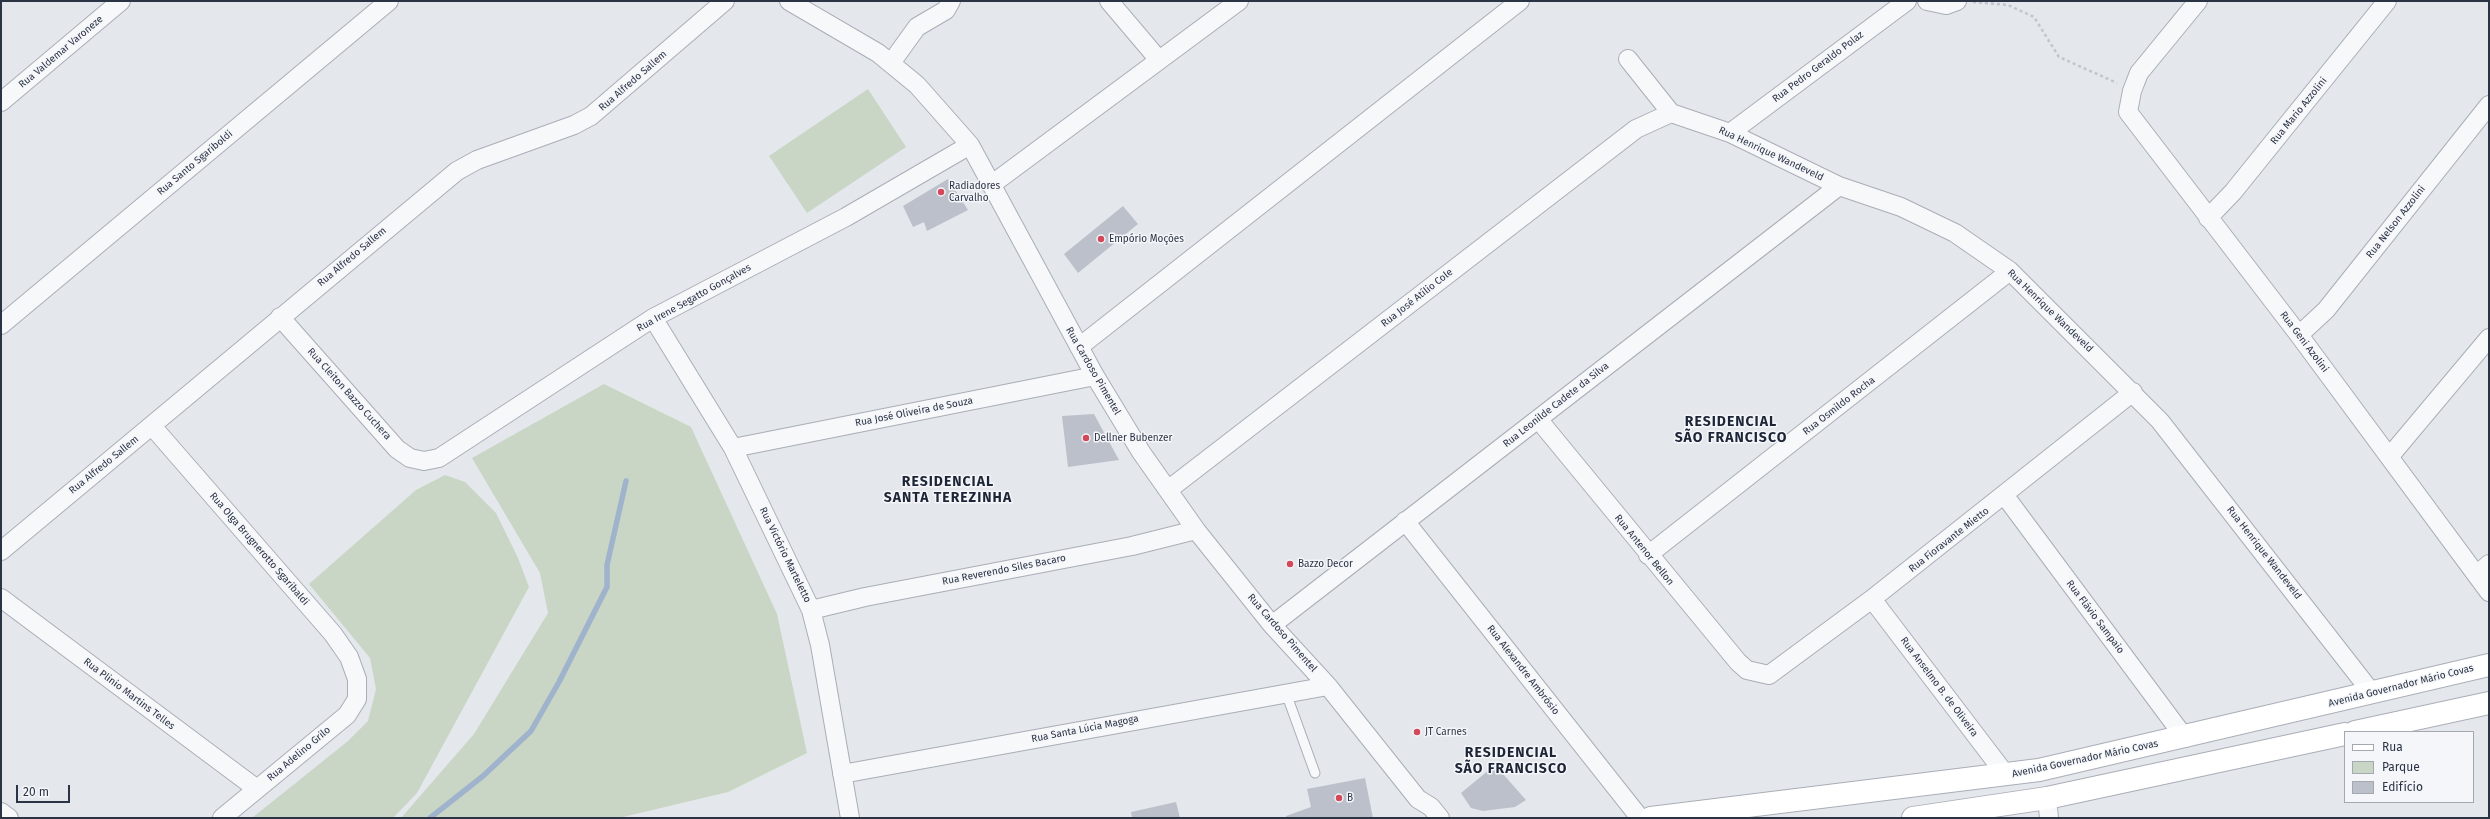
<!DOCTYPE html>
<meta charset="utf-8">
<style>
body{margin:0}
#map{position:relative;width:2490px;height:819px;overflow:hidden;background:#e4e7ec;font-family:"Fira Sans",sans-serif}
canvas{display:block}
.frame{position:absolute;inset:0;border:2px solid #2b3445;pointer-events:none}
.legend{position:absolute;left:2344px;top:731px;width:130px;height:72px;box-sizing:border-box;background:#f4f6f9;border:1px solid #a4a8b1;margin:0;padding:5px 7px;list-style:none;font-size:12px;color:#2b3445}
.legend li{display:flex;align-items:center;gap:8px;height:20px}
.legend b{width:20px;border:1px solid #a4a8b1}
.scale{position:absolute;left:16px;top:785px;width:54px;height:18px;box-sizing:border-box;border:2px solid #2b3445;border-top:0;padding-left:5px;font-size:12px;line-height:14px;white-space:nowrap;color:#2b3445;-webkit-text-stroke:3px #f4f6f9;paint-order:stroke}
</style>
<div id="map">
<canvas width="2490" height="819"></canvas>
<div class="frame"></div>
<ul class="legend">
<li><b style="height:5px;background:#fff"></b>Rua</li>
<li><b style="height:11px;background:#c9d6c5"></b>Parque</li>
<li><b style="height:11px;background:#bbc0ca"></b>Edifício</li>
</ul>
<div class="scale">20 m</div>
</div>
<script>
const context = document.querySelector('canvas').getContext('2d');
context.lineJoin = 'round';
function fill(path, color) { context.fillStyle = color; context.fill(path, 'evenodd'); }
const shape = rows => new Path2D(rows.map(r => 'M' + r).join(''));
function trace(path, color, width, dash) { context.strokeStyle = color; context.lineWidth = width; context.lineCap = dash ? 'butt' : 'round'; context.setLineDash(dash || []); context.stroke(path); }
function write(font, color, halo, rows, align = 'center') {
  context.font = font + ' "Fira Sans",sans-serif'; context.lineWidth = 3; context.setLineDash([]); context.textBaseline = 'middle'; context.strokeStyle = halo; context.fillStyle = color; for (const [text, x, y, turn = 0] of rows) {
    context.save(); context.translate(x, y); context.rotate((+turn || 0) * Math.PI / 180); context.textAlign = isNaN(turn) ? turn : align; if (halo) context.strokeText(text, 0, 0); context.fillText(text, 0, 0); context.restore();
  }
}
fill(shape([
 [868,89,906,147,807,213,769,156],
 [604,384,691,427,777,614,807,753,728,792,619,818,401,818,474,734,548,613,540,573,472,458],
 [445,475,465,482,496,513,518,558,529,587,417,793,393,818,252,818,348,741,368,721,376,689,370,658,309,584,416,490]
]), '#c9d6c5');
trace(shape([
 [430,818,483,776,531,731,559,682,607,587,607,565,626,481]
]), '#9fb4cc', 5.5);
fill(shape([
 [948,179,968,210,927,231,924,222,913,227,903,206],
 [1123,206,1138,224,1078,273,1064,254],
 [1094,414,1119,460,1068,467,1062,416],
 [1495,765,1526,800,1515,807,1483,811,1471,808,1461,793],
 [1365,778,1373,818,1286,818,1286,816,1311,807,1307,789],
 [1176,802,1180,818,1132,818,1131,812]
]), '#bbc0ca');
const lane = shape([
 [1286,693,1315,773]
]);
const street = shape([
 [789,1,878,53,917,85,970,145,1095,376,1141,452,1196,530,1272,625,1328,686,1418,799,1431,807,1440,818],
 [1109,1,1159,60],
 [1927,1,1946,5,1957,1],
 [2198,1,2139,73,2132,91,2128,112,2299,335,2489,592],
 [1628,59,1671,113,1730,133,1839,186,1901,207,1955,233,2010,271,2160,421,2372,693],
 [891,63,917,27,946,10,951,1],
 [1,102,121,1],
 [1730,133,1907,1],
 [991,185,1239,1],
 [2208,218,2233,192,2387,1],
 [280,317,397,449,410,458,424,461,439,458,653,318,846,217,970,145],
 [653,318,733,448,811,610,820,645,850,818],
 [1,325,389,1],
 [2299,335,2326,310,2489,105],
 [1079,347,1520,1],
 [1538,419,1738,662,1747,670,1769,675,1872,599,2133,392],
 [152,426,333,634,349,657,357,679,357,699,347,715,222,818],
 [733,448,1095,376],
 [2390,456,2489,338],
 [1168,490,1636,129,1671,113],
 [2005,496,2185,738],
 [1405,521,1640,818],
 [1,551,457,171,477,160,574,125,591,116,725,1],
 [1648,555,2010,271],
 [2477,575,2489,564],
 [1,598,257,789],
 [1872,599,2006,775],
 [811,610,865,597,1132,546,1196,530],
 [1272,625,1839,186],
 [842,774,1328,686],
 [2047,798,2049,818],
 [1,812,9,818]
]);
const secondary = shape([
 [2355,732,2489,703],
 [1651,818,2039,770,2489,665],
 [1913,818,2047,798,2345,734]
]);
trace(lane, '#a9aeb7', 11);
trace(street, '#a9aeb7', 20);
trace(secondary, '#a9aeb7', 24);
trace(shape([
 [1973,2,2008,5,2034,17,2059,57,2117,83]
]), '#c2c5cb', 2.5, [3, 3]);
trace(lane, '#f7f8fa', 9);
trace(street, '#f7f8fa', 18);
trace(secondary, '#fff', 22);
for (const [x, y, r, color] of [
 [941,192,4,"#d1495b"],
 [1101,239,4,"#d1495b"],
 [1086,438,4,"#d1495b"],
 [1290,564,4,"#d1495b"],
 [1417,732,4,"#d1495b"],
 [1339,798,4,"#d1495b"]
]) { const dot = new Path2D(); dot.arc(x, y, r, 0, 2 * Math.PI); context.fillStyle = color; context.fill(dot); trace(dot, '#f4f6f9', 1.5); }
write('10px', '#2b3445', '#f4f6f9', [
 ["Rua Valdemar Varoneze",61,52,-40],
 ["Rua Pedro Geraldo Polaz",1818,67,-37],
 ["Rua Alfredo Sallem",633,81,-41],
 ["Rua Mario Azzolini",2299,111,-51],
 ["Rua Henrique Wandeveld",1771,154,25],
 ["Rua Santo Sgariboldi",195,163,-40],
 ["Rua Nelson Azzolini",2396,222,-52],
 ["Rua Alfredo Sallem",352,257,-40],
 ["Rua Irene Segatto Gonçalves",694,298,-29],
 ["Rua José Atílio Cole",1417,298,-38],
 ["Rua Henrique Wandeveld",2050,311,44],
 ["Rua Geni Azolini",2304,342,53],
 ["Rua Cardoso Pimentel",1093,371,60],
 ["Rua Cleiton Bazzo Cuchera",349,394,48],
 ["Rua Leonilde Cadete da Silva",1556,405,-38],
 ["Rua Osmildo Rocha",1839,406,-38],
 ["Rua José Oliveira de Souza",914,412,-11],
 ["Rua Alfredo Sallem",104,465,-39],
 ["Rua Fioravante Mietto",1949,540,-38],
 ["Rua Olga Brugnerotto Sgaribaldi",259,549,49],
 ["Rua Antenor Bellon",1644,550,51],
 ["Rua Henrique Wandeveld",2264,553,52],
 ["Rua Victório Marteletto",785,555,64],
 ["Rua Reverendo Siles Bacaro",1004,570,-11],
 ["Rua Flávio Sampaio",2095,617,53],
 ["Rua Cardoso Pimentel",1282,633,49],
 ["Rua Alexandre Ambrósio",1523,670,52],
 ["Avenida Governador Mário Covas",2401,686,-14],
 ["Rua Anselmo B. de Oliveira",1939,687,53],
 ["Rua Plinio Martins Telles",129,694,37],
 ["Rua Santa Lúcia Magoga",1085,729,-11],
 ["Rua Adelino Grilo",299,754,-40],
 ["Avenida Governador Mário Covas",2085,759,-12]
]);
write('10px', '#2b3445', '#f4f6f9', [
 ["Radiadores",949,186],
 ["Carvalho",949,198],
 ["Empório Moções",1109,239],
 ["Dellner Bubenzer",1094,438],
 ["Bazzo Decor",1298,564],
 ["JT Carnes",1425,732],
 ["B",1347,798]
], 'left');
context.letterSpacing = '1px';
write('bold 14px', '#1d2536', '#f4f6f9', [
 ["RESIDENCIAL",1731,422],
 ["SÃO FRANCISCO",1731,438],
 ["RESIDENCIAL",948,482],
 ["SANTA TEREZINHA",948,498],
 ["RESIDENCIAL",1511,753],
 ["SÃO FRANCISCO",1511,769]
]);
context.letterSpacing = '0px';
</script>
